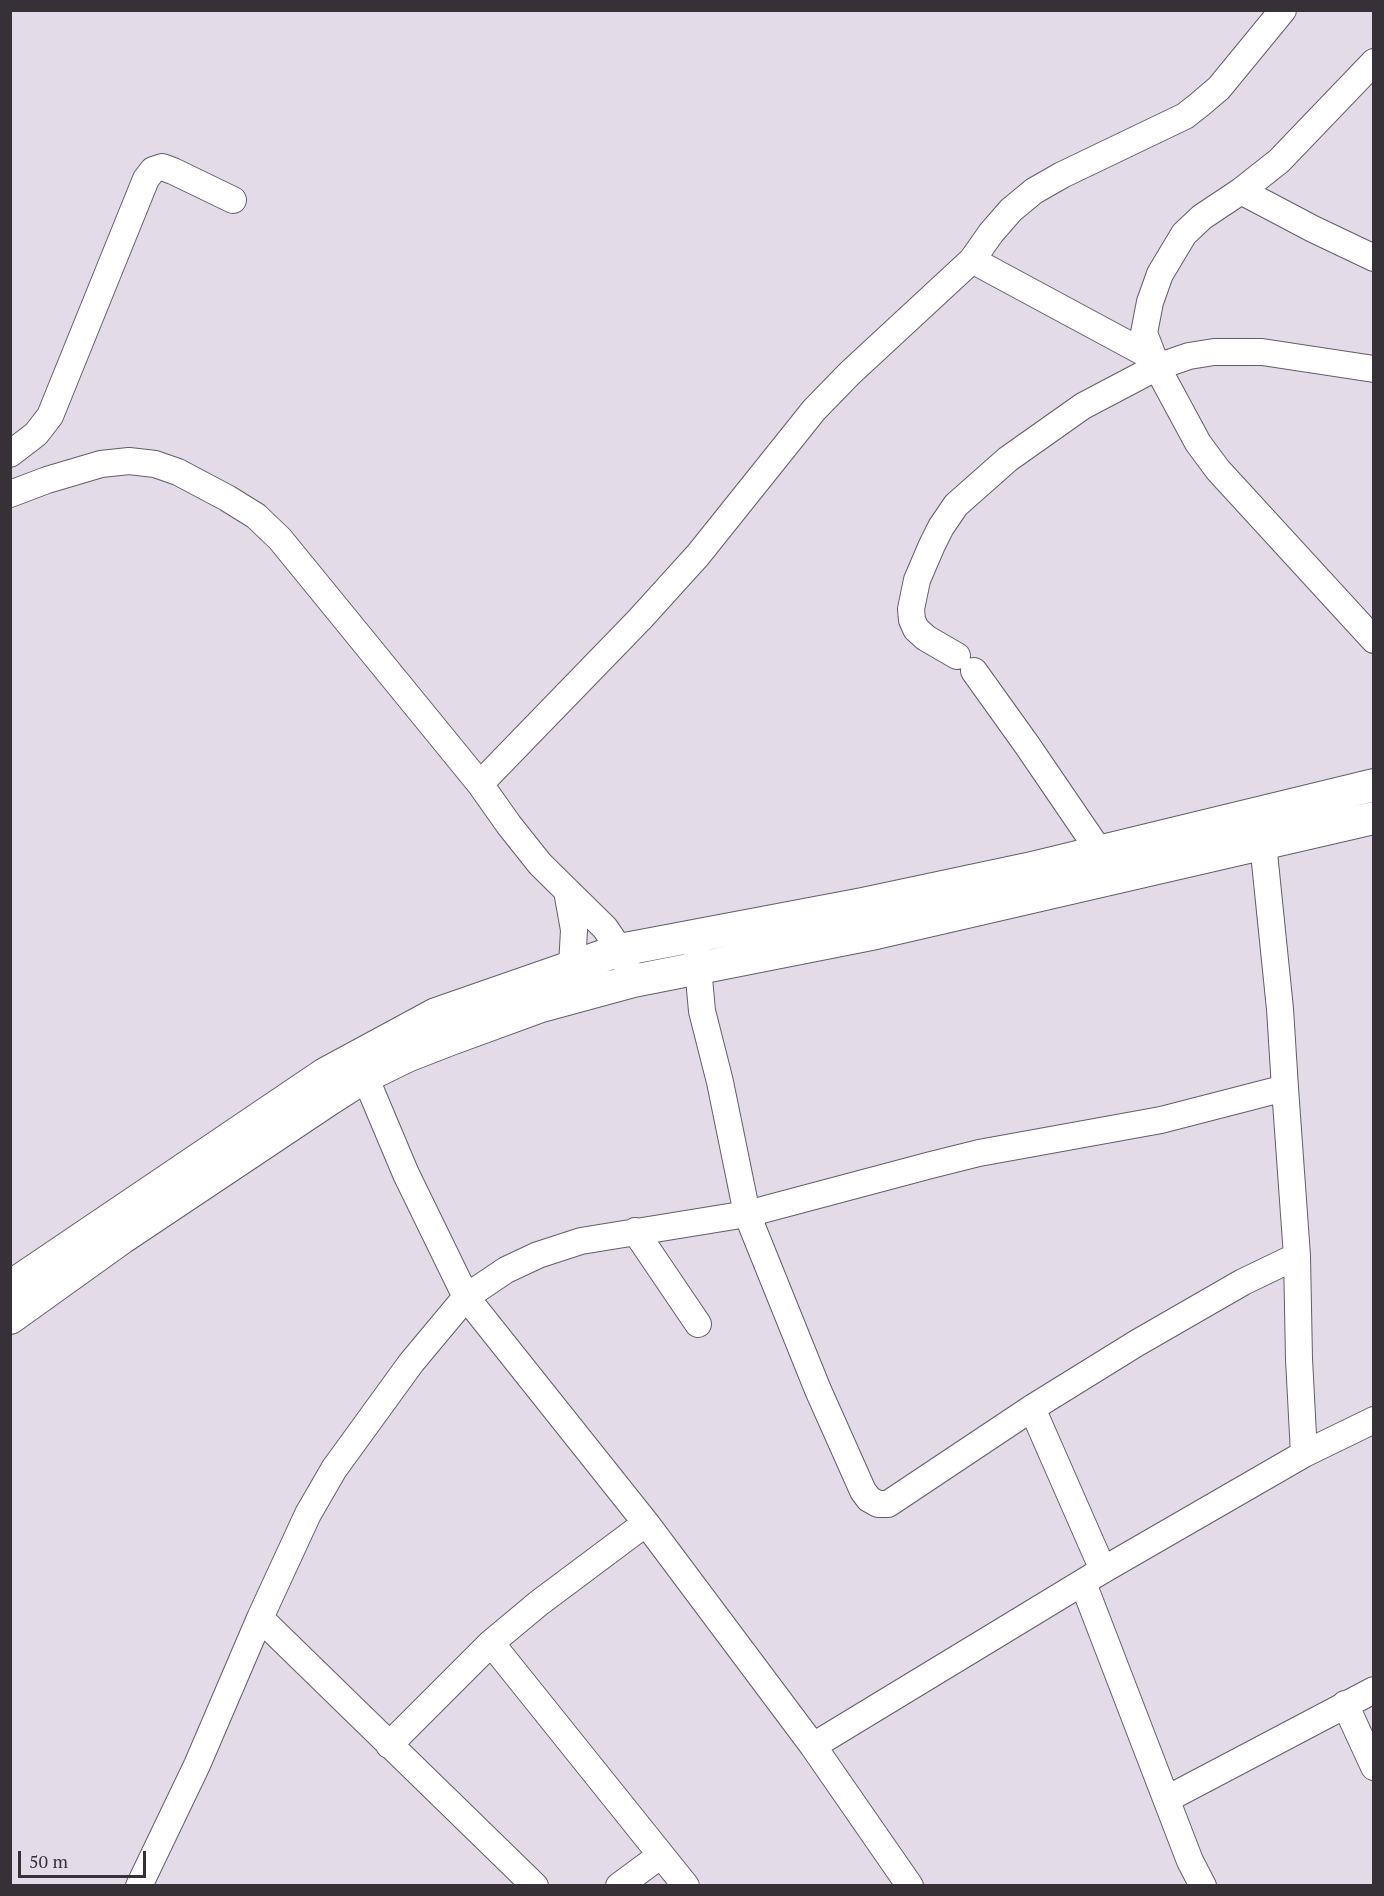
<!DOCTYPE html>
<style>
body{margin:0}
#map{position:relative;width:1384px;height:1896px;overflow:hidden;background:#e4dbe8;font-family:"PT Serif",serif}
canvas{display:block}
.frame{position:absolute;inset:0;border:12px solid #353136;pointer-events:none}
.scale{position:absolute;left:18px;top:1851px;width:128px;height:27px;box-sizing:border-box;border:3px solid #353136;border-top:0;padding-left:8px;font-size:18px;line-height:21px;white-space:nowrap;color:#353136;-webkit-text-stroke:4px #e4dbe8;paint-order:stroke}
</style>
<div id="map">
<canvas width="1384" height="1896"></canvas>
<div class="frame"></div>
<div class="scale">50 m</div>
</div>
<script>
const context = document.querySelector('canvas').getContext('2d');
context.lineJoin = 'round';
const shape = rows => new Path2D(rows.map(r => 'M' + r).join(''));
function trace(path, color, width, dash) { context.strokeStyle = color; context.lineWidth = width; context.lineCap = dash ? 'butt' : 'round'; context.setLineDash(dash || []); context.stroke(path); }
const minor = shape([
 [1374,62,1279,161,1241,191,1202,217,1184,234,1160,274,1150,302,1144,333,1157,367,1198,443,1218,470,1374,640],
 [1241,191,1313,229,1374,258],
 [972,260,991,233,1011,210,1034,191,1062,175,1185,116,1199,105,1219,88,1283,10],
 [10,454,36,434,50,416,146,179,153,170,162,167,173,171,233,200],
 [10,494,47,480,101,464,129,461,155,464,178,472,227,498,256,516,280,539,480,784,509,825,540,864,605,928,620,950,627,967],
 [957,656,926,638,916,629,912,620,911,609,917,580,932,545,941,527,956,505,1008,459,1083,406,1157,367,1189,356,1214,352,1262,352,1374,369],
 [974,671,1027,745,1100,852,1106,867],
 [480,784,640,619,698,555,814,410,850,373,972,260,1152,357],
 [1263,843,1280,1009,1285,1088,1297,1256,1299,1359,1304,1454],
 [567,891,574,930,572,966],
 [695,934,702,1011,720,1082,747,1214,818,1390,863,1491,869,1499,878,1504,888,1504,1032,1408,1137,1343,1243,1282,1297,1256],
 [358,1060,406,1174,466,1297,646,1523,813,1746,910,1886],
 [635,1231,698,1324],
 [1032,1408,1103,1570],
 [646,1523,539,1603,491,1643,686,1886],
 [1083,1583,1190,1861,1203,1886],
 [260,1618,535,1886],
 [1345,1704,1374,1767],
 [389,1745,491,1643],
 [813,1746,1103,1570,1304,1454,1374,1420],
 [1167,1799,1374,1690],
 [139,1886,197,1765,260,1618,308,1514,334,1469,411,1363,466,1297,506,1270,538,1255,581,1241,747,1214,931,1165,979,1153,1161,1120,1285,1088],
 [619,1886,661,1855]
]);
const major = shape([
 [10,1287,325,1074,436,1014,620,950,863,904,1028,869,1374,785],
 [10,1318,123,1237,328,1100,364,1077,407,1056,448,1040,541,1006,633,981,876,933,1374,818]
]);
trace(minor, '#655d69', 28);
trace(major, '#655d69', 34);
trace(minor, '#fff', 26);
trace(major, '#fff', 32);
</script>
